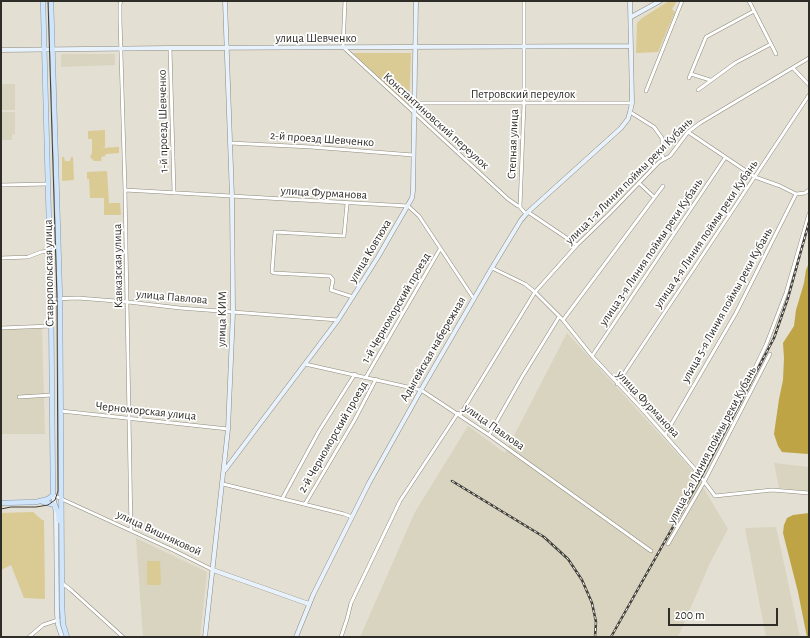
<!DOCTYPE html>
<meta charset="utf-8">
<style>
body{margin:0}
#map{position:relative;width:810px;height:638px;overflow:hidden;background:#e3dfd2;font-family:"Alegreya Sans",sans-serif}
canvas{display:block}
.frame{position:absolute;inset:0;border:2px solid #2f2d28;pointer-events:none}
.scale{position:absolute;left:668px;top:608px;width:110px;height:18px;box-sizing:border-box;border:2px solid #2f2d28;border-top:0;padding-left:5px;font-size:12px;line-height:14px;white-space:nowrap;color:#2f2d28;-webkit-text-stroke:3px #fff;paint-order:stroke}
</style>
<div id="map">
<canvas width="810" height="638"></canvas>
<div class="frame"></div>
<div class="scale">200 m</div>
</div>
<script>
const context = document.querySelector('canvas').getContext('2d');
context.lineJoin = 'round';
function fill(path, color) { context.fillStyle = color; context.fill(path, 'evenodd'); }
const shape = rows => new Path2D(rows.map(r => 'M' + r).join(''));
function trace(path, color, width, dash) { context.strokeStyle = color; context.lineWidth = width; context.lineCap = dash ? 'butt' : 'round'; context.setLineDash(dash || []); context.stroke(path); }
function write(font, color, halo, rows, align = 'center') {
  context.font = font + ' "Alegreya Sans",sans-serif'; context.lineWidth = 3.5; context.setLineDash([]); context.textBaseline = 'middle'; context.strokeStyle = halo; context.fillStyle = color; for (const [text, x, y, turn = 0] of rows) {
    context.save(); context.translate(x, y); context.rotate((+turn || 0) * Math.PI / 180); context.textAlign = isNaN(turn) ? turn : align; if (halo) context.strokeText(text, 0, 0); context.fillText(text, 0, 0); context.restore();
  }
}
fill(shape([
 [61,54,115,54,115,65,61,67],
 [3,84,15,84,15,110,1,110,1,85,3,85],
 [15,112,15,134,12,135,12,140,1,140,1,112],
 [42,328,45,434,1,434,1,329],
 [567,333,694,472,728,529,710,563,678,637,360,637,415,512,468,426,505,453],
 [774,463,809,467,809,491,779,488],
 [776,527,800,637,766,637,745,528],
 [136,538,207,572,200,637,143,637]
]), '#d9d4bf');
fill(shape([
 [669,1,677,1,672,9,675,12,658,52,636,53,637,23,642,18],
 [353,53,411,53,409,105,390,88],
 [105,130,105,147,102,148,119,147,119,153,106,154,104,157,102,156,101,161,94,161,90,157,92,153,92,139,88,139,88,131],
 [62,157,64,157,65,161,70,161,71,157,73,157,74,180,62,181],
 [107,171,109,203,120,203,121,215,104,215,104,198,90,198,89,179,87,179,87,172],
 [33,512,42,520,44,520,45,599,24,598,11,565,1,570,1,513],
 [147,561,160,561,161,585,147,585]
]), '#daca93');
fill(shape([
 [809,263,809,454,808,454,782,452,778,446,774,434,779,399,783,380,784,358,783,343,794,326,796,310,804,283,806,270],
 [809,513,809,637,807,637,798,592,783,533,784,525,787,518,793,515]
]), '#bea444');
const street = shape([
 [121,1,120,4,120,20,125,190,131,530],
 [345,1,343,47,508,199,518,206],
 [524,1,524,103,520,207,526,214],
 [749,1,776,54],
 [170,48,174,193],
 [793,68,809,85],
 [691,74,710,80],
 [689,78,706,37,754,11],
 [698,90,735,63,771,44],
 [646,91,682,1],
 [414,103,632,103],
 [630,112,654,127,662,138,662,155,664,159],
 [688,132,755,177,780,186,796,194],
 [230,143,311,147,413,155],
 [639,183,654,197],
 [1,185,48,184],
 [125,190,408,206,419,216,474,299],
 [796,194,805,193,809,190],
 [347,204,344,236,275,232,272,272,274,273,330,276,333,280,331,290,353,297],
 [528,212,577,245],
 [1,258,28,257,41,252,50,251],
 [492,268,525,284,535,292,563,320,592,356,640,407,694,468,715,496,772,490,809,493],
 [51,299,78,298,128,302,180,308,338,320],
 [563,320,663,186],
 [1,328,51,326],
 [592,356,725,158],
 [305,364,421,390,489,435,651,551],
 [366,377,440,249],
 [617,384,809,95],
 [19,397,52,395],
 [61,411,228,429],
 [460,415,535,292,577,245,610,213,659,162,670,156,688,132,700,123,809,58],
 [489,435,522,377,559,317],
 [665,435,736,313,796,194],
 [699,474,752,374,766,345,786,293,809,214],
 [223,484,344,514,352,517],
 [53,495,173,550,213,570],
 [282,499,319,431,355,374],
 [305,504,354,421,376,379],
 [668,544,704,482,770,354],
 [62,583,71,590,123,637],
 [29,637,43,625,58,620],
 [341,637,347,619,351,603,400,501,458,413]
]);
const secondary = shape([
 [631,17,660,1],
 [1,50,170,48,631,46],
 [225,470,338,320,378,257,412,198,413,191,416,1],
 [53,495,56,513,57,614,58,625,62,637],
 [213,570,309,604],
 [205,637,228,429,233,312,232,197,225,1],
 [296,637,313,595,369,483,421,390,490,271,521,220,528,212,621,128,628,119,630,112,632,103,630,1]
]);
const primary = shape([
 [51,1,60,299,62,605,63,624,67,637],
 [43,502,55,505,58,513,59,521],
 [1,503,36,502,48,499,53,495,51,299,43,1]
]);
trace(street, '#8d8a7e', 4);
trace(secondary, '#8d8a7e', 5);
trace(primary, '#849aaf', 5.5);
trace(street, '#fff', 3);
trace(secondary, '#e8f2fd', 4);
trace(primary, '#d1e5fa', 4.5);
trace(shape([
 [1,509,11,507,36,507,48,505,55,500,58,491,57,299,48,1]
]), '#413f39', 1);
const rail = shape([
 [452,481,544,537,568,559,582,580,592,603,596,622,595,637],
 [611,637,701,477,774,338,788,298,809,222]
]);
trace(rail, '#413f39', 2.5);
trace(rail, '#fff', 1, [3]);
write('12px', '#2f2d28', '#fff', [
 ["улица Шевченко",316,38],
 ["Петровский переулок",523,94],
 ["1-й проезд Шевченко",163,121,-91],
 ["Константиновский переулок",436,121,42],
 ["2-й проезд Шевченко",322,139,4],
 ["Степная улица",513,144,-88],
 ["улица 1-я Линия поймы реки Кубань",629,181,-45],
 ["улица Фурманова",324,193,3],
 ["улица 4-я Линия поймы реки Кубань",706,234,-56],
 ["улица Ковтюха",370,251,-59],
 ["улица 3-я Линия поймы реки Кубань",651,252,-56],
 ["Кавказская улица",118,266,-91],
 ["Ставропольская улица",49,273,-91],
 ["улица Павлова",172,297,5],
 ["улица 5-я Линия поймы реки Кубань",727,305,-61],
 ["1-й Черноморский проезд",396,308,-60],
 ["улица КИМ",222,319,-89],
 ["Адыгейская набережная",433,349,-60],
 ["улица Фурманова",648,404,47],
 ["Черноморская улица",146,411,6],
 ["улица Павлова",494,427,35],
 ["2-й Черноморский проезд",333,437,-60],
 ["улица 6-я Линия поймы реки Кубань",712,445,-62],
 ["улица Вишняковой",159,533,25]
]);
</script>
